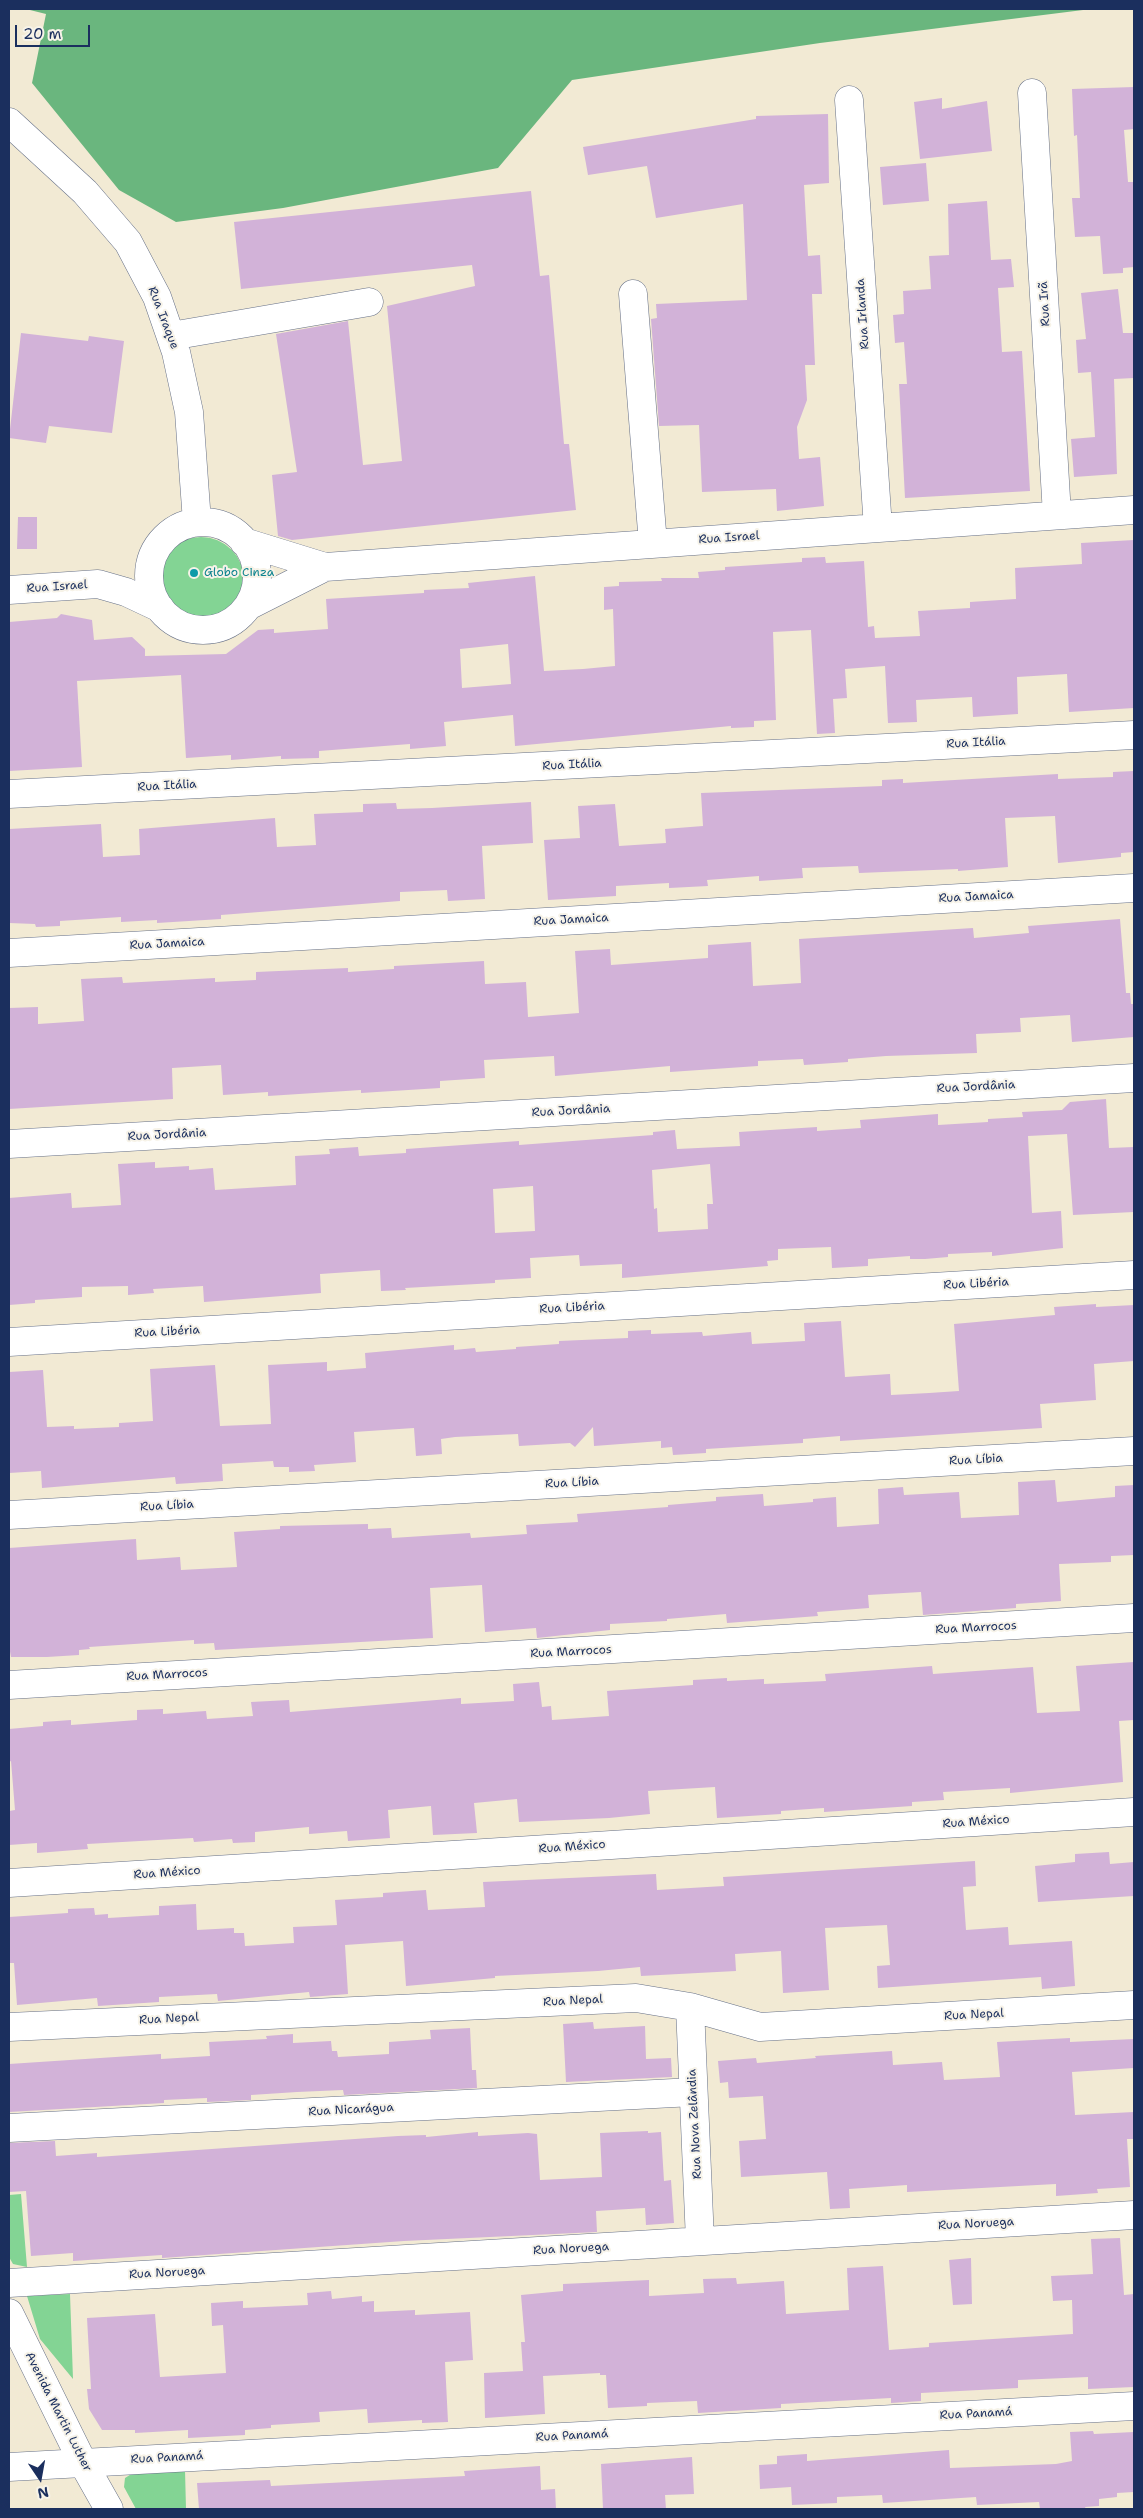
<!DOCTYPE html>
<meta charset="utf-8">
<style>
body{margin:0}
#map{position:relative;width:1143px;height:2518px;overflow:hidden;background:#f2ead4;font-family:"Shantell Sans",sans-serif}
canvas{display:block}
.frame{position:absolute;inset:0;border:10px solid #1b2f5e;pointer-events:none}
.north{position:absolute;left:15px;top:2453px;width:50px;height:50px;-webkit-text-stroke:4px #f7f3e8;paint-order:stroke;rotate:168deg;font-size:14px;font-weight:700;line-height:20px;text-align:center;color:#1b2f5e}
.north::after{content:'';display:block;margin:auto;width:18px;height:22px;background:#1b2f5e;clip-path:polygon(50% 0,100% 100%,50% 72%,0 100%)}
.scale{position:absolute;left:15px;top:25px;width:75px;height:22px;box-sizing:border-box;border:2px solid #1b2f5e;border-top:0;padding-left:6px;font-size:15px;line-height:18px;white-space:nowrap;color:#1b2f5e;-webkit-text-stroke:4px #f7f3e8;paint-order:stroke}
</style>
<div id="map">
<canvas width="1143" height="2518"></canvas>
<div class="frame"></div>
<div class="north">N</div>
<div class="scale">20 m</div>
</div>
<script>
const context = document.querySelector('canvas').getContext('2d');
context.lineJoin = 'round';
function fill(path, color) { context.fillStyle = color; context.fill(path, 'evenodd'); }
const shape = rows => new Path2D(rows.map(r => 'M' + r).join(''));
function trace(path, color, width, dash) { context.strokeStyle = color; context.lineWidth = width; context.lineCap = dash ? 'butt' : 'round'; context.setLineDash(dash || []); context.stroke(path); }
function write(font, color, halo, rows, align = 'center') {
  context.font = font + ' "Shantell Sans",sans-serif'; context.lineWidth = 4; context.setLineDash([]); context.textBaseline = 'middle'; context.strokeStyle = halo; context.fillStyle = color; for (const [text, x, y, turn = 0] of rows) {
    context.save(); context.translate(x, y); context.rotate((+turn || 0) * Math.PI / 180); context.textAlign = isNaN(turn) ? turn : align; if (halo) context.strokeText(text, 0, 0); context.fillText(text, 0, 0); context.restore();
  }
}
fill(shape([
 '158 580a43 43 0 1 1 86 0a43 43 0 1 1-86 0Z',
 [21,2194,27,2267,13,2264,9,2257,9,2195],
 [70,2294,73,2379,40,2339,27,2296],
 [185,2470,186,2509,136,2509,124,2487,125,2478,133,2473]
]), '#83d494');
fill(shape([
 [26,9,1091,9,820,43,572,80,498,168,283,208,176,222,119,190,32,83,46,14]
]), '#6ab67e');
fill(shape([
 [1134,87,1134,129,1124,130,1128,182,1134,182,1134,267,1123,268,1123,273,1103,274,1100,236,1075,237,1072,198,1080,198,1077,135,1074,136,1072,89],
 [942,98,942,109,987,101,992,151,920,159,914,102],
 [828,114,829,183,804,185,808,256,820,255,822,294,812,294,815,365,805,365,807,400,797,427,799,459,820,457,824,506,777,511,776,489,702,492,699,425,659,426,651,319,657,318,656,304,747,300,743,204,656,218,647,166,588,175,583,147,756,119,756,116],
 [926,163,929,201,883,205,880,167],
 [531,191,540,276,549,275,564,444,569,444,576,510,292,540,278,536,272,475,297,472,276,334,348,321,363,465,402,461,387,306,475,286,472,265,241,289,234,222],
 [987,201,991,260,1011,259,1014,287,998,288,1002,352,1022,351,1030,491,905,498,899,384,907,384,904,342,895,343,893,315,904,314,903,291,931,289,929,256,949,255,948,204],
 [1118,289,1123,333,1134,333,1134,378,1114,379,1117,474,1074,477,1071,439,1095,437,1091,372,1078,373,1076,340,1086,339,1081,293],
 [21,333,88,341,89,336,124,341,112,433,49,426,46,443,9,438],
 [18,517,37,517,37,549,17,549],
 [1134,540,1134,708,1069,712,1067,674,1017,677,1018,714,973,717,972,697,916,700,917,722,888,723,885,666,845,669,847,698,833,699,835,733,817,734,811,630,773,632,776,720,754,721,754,727,731,728,731,726,515,746,513,715,444,722,446,746,410,749,410,744,319,751,319,758,281,759,281,756,231,760,231,755,186,758,181,675,77,681,82,767,9,771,9,622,57,618,61,614,92,620,94,640,132,637,145,649,145,656,226,654,258,630,274,629,274,633,328,629,326,599,424,593,424,590,469,588,468,583,535,576,544,671,583,669,615,666,613,609,604,610,604,587,619,586,619,582,662,581,661,578,699,578,698,572,725,570,725,567,802,562,802,558,825,557,826,563,864,561,868,627,874,626,875,638,920,636,918,611,970,608,970,602,1016,599,1015,568,1082,564,1081,543],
 [508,644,511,684,462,688,460,649],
 [1134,771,1134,852,1121,853,1121,857,1058,863,1055,816,1005,818,1008,867,958,871,958,869,859,873,858,866,802,868,803,878,759,881,759,876,707,880,708,886,669,888,669,883,616,886,616,896,548,900,544,840,580,838,578,806,615,804,619,846,666,843,665,829,703,826,701,793,882,786,882,780,903,779,903,783,1058,774,1058,779,1113,777,1113,772],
 [531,802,533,843,482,846,485,899,448,901,447,890,400,892,400,901,221,915,221,919,157,923,157,920,121,922,121,917,60,921,60,926,36,927,35,924,9,923,9,829,101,824,103,857,140,855,139,829,275,818,277,847,316,845,314,814,363,812,363,804,396,803,397,809,432,808],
 [1120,919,1126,993,1130,993,1131,1004,1134,1004,1134,1037,1072,1042,1070,1015,1020,1018,1021,1032,976,1034,977,1053,886,1056,848,1059,848,1062,804,1065,803,1059,758,1061,758,1066,670,1072,670,1066,555,1076,554,1056,484,1060,485,1078,440,1081,440,1088,361,1093,361,1090,268,1096,268,1092,223,1095,221,1065,172,1068,173,1099,9,1109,9,1008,38,1007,38,1024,84,1021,81,979,122,977,123,983,215,978,215,982,256,980,256,972,348,968,348,972,394,969,394,966,484,961,485,984,526,982,528,1017,579,1013,575,951,610,949,611,965,708,958,708,945,751,942,753,986,801,983,799,939,973,928,974,938,1029,933,1028,926],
 [1106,1099,1109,1148,1134,1147,1134,1212,1073,1215,1067,1134,1028,1136,1032,1213,1061,1211,1063,1248,992,1256,992,1252,948,1254,948,1257,925,1259,910,1259,910,1256,868,1259,868,1266,832,1268,831,1247,778,1249,778,1260,767,1261,768,1266,622,1278,622,1264,580,1266,579,1255,530,1258,531,1278,495,1280,495,1283,405,1288,406,1290,381,1291,380,1270,320,1274,321,1293,204,1302,203,1286,153,1289,154,1293,128,1295,128,1286,82,1287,82,1297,35,1300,35,1303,9,1305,9,1198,71,1193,72,1208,121,1205,118,1164,155,1162,155,1168,189,1166,189,1170,213,1168,215,1190,296,1185,295,1156,330,1154,329,1149,358,1147,359,1156,406,1153,406,1149,519,1141,519,1145,653,1135,653,1132,675,1130,677,1149,740,1146,739,1132,817,1127,817,1131,861,1128,860,1120,938,1114,938,1125,988,1122,988,1119,1023,1117,1022,1112,1062,1110,1070,1102],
 [710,1164,713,1204,707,1204,708,1229,658,1232,657,1208,654,1209,652,1170],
 [533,1186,535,1231,495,1233,493,1189],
 [1096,1304,1096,1307,1134,1305,1134,1361,1094,1364,1096,1400,1040,1404,1042,1428,840,1441,840,1436,803,1439,803,1443,706,1449,706,1453,673,1455,672,1447,661,1448,661,1441,594,1446,593,1427,575,1447,570,1443,519,1446,518,1434,455,1437,441,1439,442,1454,416,1456,414,1428,354,1432,356,1462,314,1465,315,1471,289,1472,289,1467,274,1467,273,1461,222,1464,223,1481,176,1484,175,1477,42,1488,41,1471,9,1473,9,1372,43,1370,47,1427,74,1426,74,1429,119,1427,119,1423,153,1421,150,1369,215,1365,220,1426,271,1424,268,1365,327,1362,327,1371,366,1368,365,1353,454,1345,454,1350,475,1348,476,1352,516,1349,516,1347,559,1344,559,1341,628,1338,628,1331,651,1330,651,1334,702,1332,703,1336,751,1332,752,1344,805,1341,804,1323,841,1321,845,1377,890,1374,891,1395,929,1393,959,1391,954,1324,1055,1315,1054,1307],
 [1055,1480,1057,1502,1115,1497,1115,1486,1134,1485,1134,1555,1111,1556,1111,1562,1059,1564,1061,1601,1016,1604,1016,1608,923,1615,921,1592,868,1595,869,1608,817,1612,818,1616,727,1623,726,1614,667,1619,667,1621,610,1624,610,1630,537,1638,536,1628,485,1632,482,1585,430,1588,433,1638,215,1650,214,1643,194,1644,194,1640,89,1647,90,1649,79,1650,79,1655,47,1657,11,1657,9,1646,9,1548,136,1539,137,1560,180,1557,181,1570,237,1567,234,1532,280,1529,280,1526,368,1524,368,1529,391,1528,392,1538,470,1533,471,1538,527,1534,526,1525,578,1522,577,1514,668,1507,668,1505,716,1501,716,1497,763,1494,764,1506,813,1502,813,1499,836,1497,837,1527,879,1524,878,1489,903,1487,904,1495,959,1492,961,1518,1019,1515,1018,1482],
 [1134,1662,1134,1720,1119,1721,1123,1782,1010,1793,1010,1788,943,1792,944,1800,912,1802,912,1806,824,1812,824,1808,781,1811,781,1814,717,1818,715,1787,648,1791,650,1814,609,1818,519,1822,517,1799,474,1803,477,1833,433,1835,431,1806,388,1810,390,1838,348,1841,347,1831,309,1834,309,1827,255,1832,255,1842,233,1843,232,1839,194,1842,193,1838,87,1844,88,1849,37,1853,37,1843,9,1845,9,1811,15,1810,11,1761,9,1762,9,1729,43,1726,43,1722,71,1720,71,1725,137,1720,137,1710,163,1709,163,1714,206,1711,207,1719,253,1716,251,1702,289,1700,290,1712,461,1698,461,1704,514,1701,513,1684,539,1682,542,1707,551,1706,552,1720,609,1716,607,1691,693,1685,693,1680,727,1678,727,1681,764,1679,764,1684,826,1681,825,1674,932,1666,933,1674,1033,1667,1037,1713,1080,1711,1076,1666],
 [1109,1852,1110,1864,1134,1862,1134,1896,1038,1902,1035,1866,1075,1862,1075,1854],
 [975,1861,976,1886,963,1887,966,1930,1008,1927,1009,1945,1072,1941,1075,1986,1042,1989,1041,1977,878,1988,877,1966,890,1965,887,1925,825,1928,829,1990,783,1993,781,1951,735,1954,736,1971,641,1976,640,1967,598,1971,495,1976,495,1978,406,1986,403,1941,345,1945,348,1994,310,1997,309,1992,218,2001,217,1994,159,1997,159,2002,98,2006,97,1998,17,2005,14,1963,9,1963,9,1917,68,1913,68,1909,94,1908,95,1915,108,1914,108,1918,159,1915,159,1906,196,1904,197,1930,234,1928,234,1933,244,1933,245,1946,294,1943,293,1927,337,1925,335,1900,383,1897,383,1893,426,1890,428,1910,485,1907,483,1882,656,1874,657,1890,724,1886,723,1877],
 [593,2022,594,2029,645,2026,646,2059,671,2058,672,2077,566,2082,563,2024],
 [470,2028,472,2070,476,2070,477,2088,344,2095,343,2090,297,2092,251,2095,251,2100,207,2102,207,2098,164,2100,164,2103,9,2112,9,2064,161,2054,161,2059,210,2056,209,2042,267,2039,266,2036,293,2034,293,2043,331,2041,332,2051,337,2051,338,2057,389,2054,389,2042,431,2039,430,2030],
 [1070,2038,1070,2042,1134,2039,1134,2068,1072,2072,1075,2115,1134,2112,1134,2139,1127,2139,1130,2187,1097,2189,1098,2193,1056,2196,1056,2184,907,2192,907,2185,849,2189,850,2208,830,2209,827,2172,741,2177,739,2141,766,2139,763,2096,729,2098,728,2082,720,2083,718,2061,756,2058,757,2063,816,2058,815,2056,892,2051,893,2065,942,2062,944,2080,1000,2077,997,2042],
 [648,2131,648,2133,661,2132,664,2181,671,2180,674,2223,646,2225,645,2208,596,2211,597,2232,404,2241,162,2258,162,2255,73,2261,73,2253,31,2256,26,2191,9,2192,9,2143,55,2141,56,2156,97,2153,97,2157,398,2136,426,2135,426,2137,478,2132,478,2136,528,2133,537,2134,540,2180,602,2177,600,2133],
 [1120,2238,1124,2295,1134,2294,1134,2387,1088,2389,1088,2377,1018,2380,1018,2388,921,2393,921,2401,891,2403,891,2398,781,2404,781,2408,698,2413,697,2401,647,2403,647,2406,608,2408,606,2375,600,2375,600,2373,543,2376,545,2414,485,2418,484,2373,523,2371,521,2342,525,2342,521,2295,563,2291,563,2284,649,2280,649,2296,704,2293,703,2279,736,2278,737,2284,784,2281,786,2314,849,2310,847,2268,883,2266,889,2350,929,2347,929,2343,1073,2334,1072,2300,1053,2301,1051,2276,1093,2274,1091,2239],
 [971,2258,972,2304,953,2305,949,2260],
 [331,2291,332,2299,362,2296,362,2302,374,2301,374,2312,415,2310,415,2315,470,2312,473,2360,445,2362,448,2422,422,2423,422,2420,368,2423,367,2409,319,2412,320,2422,271,2425,271,2428,245,2430,245,2435,188,2438,188,2430,135,2433,135,2430,102,2430,89,2409,87,2389,91,2389,87,2318,155,2314,160,2377,226,2373,223,2325,212,2326,211,2303,243,2301,243,2308,308,2305,307,2293],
 [1093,2431,1094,2434,1134,2432,1134,2492,1117,2493,1117,2497,1099,2499,1099,2506,1085,2507,1086,2509,1040,2509,1039,2502,977,2505,976,2497,883,2503,882,2495,837,2497,837,2503,792,2505,791,2487,760,2489,759,2465,777,2464,777,2456,807,2454,807,2461,949,2450,950,2468,1056,2464,1072,2461,1070,2432],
 [692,2457,694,2494,665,2495,666,2509,603,2509,601,2464],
 [540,2466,541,2490,555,2489,556,2509,199,2509,197,2483,270,2480,271,2486,465,2476,464,2471]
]), '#d2b2d8');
const minor = shape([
 [1032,93,1057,515],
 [849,100,878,528],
 [9,122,85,192,128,242,157,297,176,352,189,412,197,522],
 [633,294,653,544],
 [171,336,369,302],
 '149 576a54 54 0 1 1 108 0a54 54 0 1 1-108 0Z',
 [244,542,325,567,1134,510],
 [9,590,98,584,126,592,160,608],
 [248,606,325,567],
 [9,794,1134,735],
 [9,953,1134,888],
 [9,1144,1134,1078],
 [9,1342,1134,1275],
 [9,1515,1134,1451],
 [9,1685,1134,1618],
 [9,1883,1134,1812],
 [690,2007,700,2241],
 [9,2027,636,1998,690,2007,760,2027,1134,2005],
 [9,2128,693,2092],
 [9,2283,1134,2215],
 [9,2467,1134,2406]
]);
const major = shape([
 [9,2313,83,2463,109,2509]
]);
trace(minor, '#667087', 29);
trace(major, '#667087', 29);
trace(minor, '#fff', 28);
trace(major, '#fff', 28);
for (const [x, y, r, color] of [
 [194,573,5,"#0f9aa8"]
]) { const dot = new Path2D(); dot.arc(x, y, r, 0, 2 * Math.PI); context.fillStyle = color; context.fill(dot); trace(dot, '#f7f3e8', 2); }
write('12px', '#1b2f5e', '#f7f3e8', [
 ["Rua Irã",1045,304,-93],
 ["Rua Irlanda",863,314,-94],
 ["Rua Iraque",163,318,69],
 ["Rua Israel",729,538,-4],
 ["Rua Israel",57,587,-4],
 ["Rua Itália",976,743,-3],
 ["Rua Itália",572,765,-3],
 ["Rua Itália",167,786,-3],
 ["Rua Jamaica",976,897,-3],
 ["Rua Jamaica",571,920,-3],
 ["Rua Jamaica",167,944,-3],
 ["Rua Jordânia",976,1087,-3],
 ["Rua Jordânia",571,1111,-3],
 ["Rua Jordânia",167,1135,-3],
 ["Rua Libéria",976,1284,-3],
 ["Rua Libéria",572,1308,-3],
 ["Rua Libéria",167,1332,-3],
 ["Rua Líbia",976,1460,-3],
 ["Rua Líbia",572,1483,-3],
 ["Rua Líbia",167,1506,-3],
 ["Rua Marrocos",976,1628,-3],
 ["Rua Marrocos",571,1652,-3],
 ["Rua Marrocos",167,1675,-3],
 ["Rua México",976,1822,-4],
 ["Rua México",572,1847,-4],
 ["Rua México",167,1873,-4],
 ["Rua Nepal",573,2001,-3],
 ["Rua Nepal",974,2015,-3],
 ["Rua Nepal",169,2019,-3],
 ["Rua Nicarágua",351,2110,-3],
 ["Rua Nova Zelândia",695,2124,-93],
 ["Rua Noruega",976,2224,-3],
 ["Rua Noruega",571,2249,-3],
 ["Rua Noruega",167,2273,-3],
 ["Avenida Martin Luther",58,2412,63],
 ["Rua Panamá",976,2414,-3],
 ["Rua Panamá",572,2436,-3],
 ["Rua Panamá",167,2458,-3]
]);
write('12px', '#0d838f', '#f7f3e8', [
 ["Globo Cinza",204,573]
], 'left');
</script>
